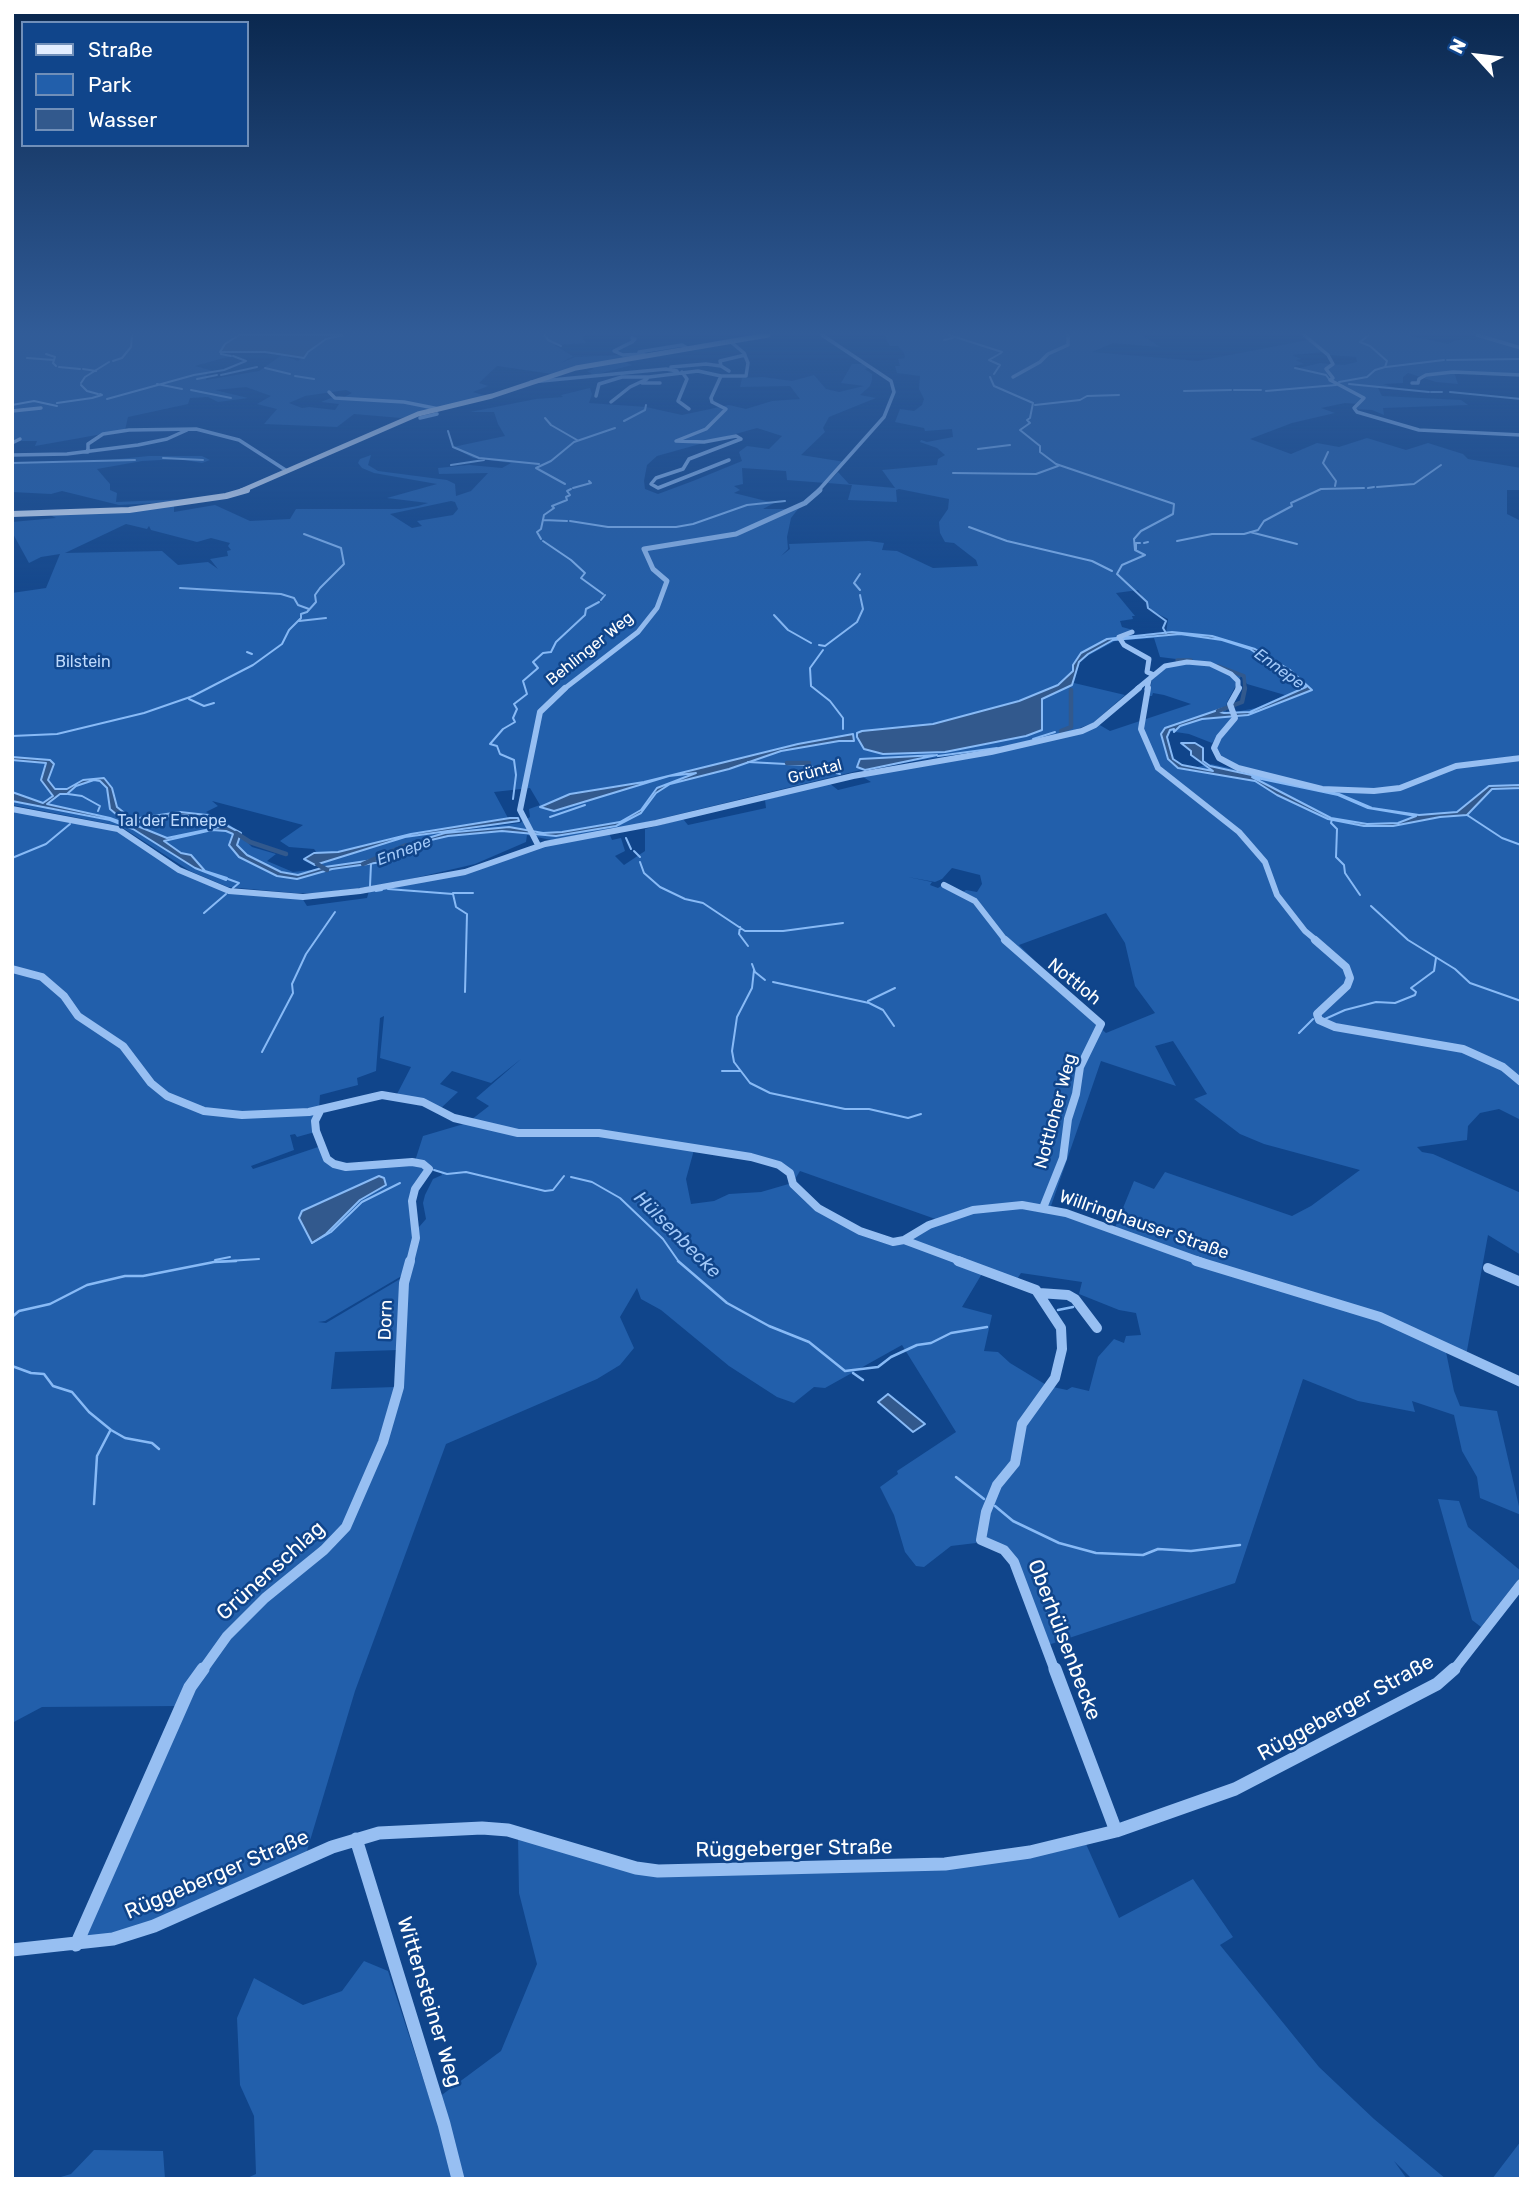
<!DOCTYPE html>
<meta charset="utf-8">
<style>
body{margin:0}
#map{position:relative;width:1533px;height:2191px;overflow:hidden;background:#10458b;font-family:Rubik,sans-serif}
canvas{display:block}
.frame{position:absolute;inset:0;border:14px solid #fff;pointer-events:none}
.legend{position:absolute;left:21px;top:21px;width:228px;height:126px;box-sizing:border-box;background:#10458b;border:2px solid #708fb9;margin:0;padding:9px 12px;list-style:none;font-size:21px;color:#fff}
.legend li{display:flex;align-items:center;gap:14px;height:35px}
.legend b{width:35px;border:2px solid #708fb9}
.north{position:absolute;left:1442px;top:21px;width:70px;height:70px;-webkit-text-stroke:5px #10458b;paint-order:stroke;rotate:297deg;font-size:19px;font-weight:700;line-height:28px;text-align:center;color:#fff}
.north::after{content:'';display:block;margin:auto;width:24px;height:32px;background:#fff;clip-path:polygon(50% 0,100% 100%,50% 72%,0 100%)}
</style>
<div id="map">
<canvas width="1533" height="2191"></canvas>
<div class="frame"></div>
<ul class="legend">
<li><b style="height:9px;background:#e2edff"></b>Straße</li>
<li><b style="height:19px;background:#225fab"></b>Park</li>
<li><b style="height:19px;background:#32598d"></b>Wasser</li>
</ul>
<div class="north">N</div>
</div>
<script>
const context = document.querySelector('canvas').getContext('2d');
context.lineJoin = 'round';
function fill(path, color) { context.fillStyle = color; context.fill(path, 'evenodd'); }
const shape = rows => new Path2D(rows.map(r => 'M' + r).join(''));
function trace(path, color, width, dash) { context.strokeStyle = color; context.lineWidth = width; context.lineCap = dash ? 'butt' : 'round'; context.setLineDash(dash || []); context.stroke(path); }
function write(font, color, halo, rows, align = 'center') {
  context.font = font + ' Rubik,sans-serif'; context.lineWidth = 5; context.setLineDash([]); context.textBaseline = 'middle'; context.strokeStyle = halo; context.fillStyle = color; for (const [text, x, y, turn = 0] of rows) {
    context.save(); context.translate(x, y); context.rotate((+turn || 0) * Math.PI / 180); context.textAlign = isNaN(turn) ? turn : align; if (halo) context.strokeText(text, 0, 0); context.fillText(text, 0, 0); context.restore();
  }
}
fill(shape([
 [12,335,239,335,226,344,220,351,221,354,231,356,195,366,213,371,207,373,206,380,259,371,282,355,298,361,326,339,343,335,585,335,582,337,586,343,554,345,573,356,561,363,575,357,643,354,621,360,632,365,594,375,587,371,594,369,588,366,552,374,497,366,479,383,488,386,473,392,487,396,439,408,405,402,342,398,352,393,346,390,305,396,289,403,302,408,309,407,335,410,339,404,321,402,331,398,403,403,436,409,401,418,354,414,337,427,264,424,277,409,257,404,271,396,246,387,215,390,248,398,218,402,208,397,190,398,188,404,128,417,125,430,35,446,37,441,12,441],
 [884,335,1142,335,1160,347,1113,343,1092,352,1198,361,1309,340,1304,335,1407,335,1448,344,1457,340,1487,339,1478,335,1521,335,1521,375,1454,372,1458,384,1436,382,1408,373,1403,377,1403,383,1383,384,1396,388,1378,388,1382,396,1461,400,1468,405,1383,408,1384,415,1372,410,1355,409,1359,404,1345,403,1321,408,1335,413,1292,423,1250,439,1291,454,1317,443,1339,447,1367,438,1406,450,1428,443,1463,454,1468,459,1521,468,1521,490,1507,490,1507,514,1521,521,1521,755,1465,763,1391,789,1345,790,1312,786,1231,765,1221,758,1216,749,1221,755,1216,746,1226,732,1221,732,1212,743,1189,734,1169,731,1166,735,1174,760,1182,765,1197,767,1211,764,1341,792,1392,790,1456,768,1521,759,1521,1120,1499,1109,1480,1113,1468,1126,1467,1140,1417,1147,1422,1152,1433,1154,1521,1193,1521,1255,1488,1235,1466,1356,1445,1347,1454,1391,1460,1406,1497,1411,1521,1515,1480,1498,1477,1477,1462,1451,1454,1415,1412,1401,1415,1412,1358,1401,1303,1379,1235,1583,1048,1645,1010,1551,977,1537,976,1543,951,1546,924,1567,916,1566,905,1552,894,1515,880,1487,898,1474,897,1471,956,1432,902,1345,825,1388,814,1387,794,1403,777,1397,729,1366,661,1310,641,1299,637,1288,620,1317,634,1348,620,1365,597,1379,446,1444,355,1691,306,1854,146,1924,112,1935,84,1938,87,1924,150,1777,184,1704,202,1674,216,1654,262,1602,337,1540,349,1526,379,1460,401,1387,404,1365,401,1323,406,1283,419,1227,426,1219,423,1203,425,1195,433,1179,442,1175,441,1172,432,1169,425,1163,415,1161,423,1136,467,1123,489,1106,476,1098,521,1059,491,1083,452,1071,440,1084,458,1092,440,1109,424,1102,396,1096,411,1067,380,1058,384,1016,380,1018,376,1071,357,1078,358,1085,320,1095,319,1109,279,1114,226,1113,185,1104,169,1096,154,1082,128,1048,78,1013,75,1015,124,1050,152,1085,166,1097,184,1106,242,1116,316,1112,315,1132,297,1137,295,1134,290,1135,294,1150,251,1166,253,1169,321,1146,325,1159,336,1167,411,1163,421,1165,427,1171,414,1189,411,1201,415,1239,405,1274,325,1321,318,1322,326,1323,405,1276,398,1323,399,1350,335,1352,331,1389,396,1387,371,1470,344,1526,323,1549,291,1572,239,1621,217,1646,179,1706,42,1707,12,1723,12,810,105,825,122,833,177,871,211,886,229,892,302,898,307,906,367,898,369,891,434,880,476,870,539,847,609,833,612,840,621,838,625,851,615,856,624,865,645,851,645,829,683,819,688,825,766,808,765,800,829,783,838,790,871,782,860,775,992,752,1082,732,1098,724,1110,731,1191,704,1164,695,1153,693,1152,696,1149,696,1152,679,1167,666,1184,663,1184,660,1160,657,1154,638,1115,641,1080,660,1074,683,1125,695,1093,723,1069,732,1001,747,865,769,622,828,551,840,527,835,526,842,475,864,389,884,320,893,294,893,228,887,190,871,120,826,12,805,12,593,46,588,60,554,41,557,29,563,12,532,12,522,56,518,46,513,119,512,174,506,174,512,215,505,250,521,290,519,296,509,400,509,418,506,428,503,387,498,437,484,374,473,362,468,358,463,360,459,371,455,368,465,378,471,447,480,455,484,456,496,471,491,488,473,439,474,438,468,469,465,502,468,511,463,473,458,453,447,505,436,498,424,494,412,470,412,536,399,563,397,561,395,590,388,592,394,589,403,646,407,682,415,729,405,746,409,772,401,800,399,790,386,740,387,742,378,763,377,792,381,814,375,826,389,839,392,864,386,841,383,852,364,865,364,871,367,865,369,872,374,872,380,870,386,860,395,876,398,829,417,823,428,825,432,801,455,845,462,838,469,826,483,787,480,786,471,742,468,743,484,734,486,740,490,734,493,774,503,763,509,789,509,740,532,698,540,744,532,802,504,791,518,787,537,788,549,781,556,790,549,789,544,869,541,884,543,882,550,897,551,933,568,978,566,976,560,954,543,945,542,940,533,939,522,948,509,949,499,899,489,896,490,897,502,848,500,852,485,828,483,838,472,849,484,895,488,882,470,937,465,938,459,945,455,937,448,920,442,921,440,927,442,953,437,952,429,925,431,924,428,895,422,900,409,914,411,922,405,924,399,919,389,920,376,897,373,895,366,900,366,898,359,905,358,904,353,898,346,890,346],
 [1325,352,1329,355,1356,357,1357,362,1344,365,1320,363,1299,368,1294,366,1304,364,1296,360,1301,359,1292,355],
 [757,428,782,436,769,449,747,446,739,452,742,461,693,481,658,494,645,489,644,481,647,465,657,456],
 [451,501,455,502,458,509,453,515,417,521,422,526,412,528,390,514],
 [126,524,147,529,149,526,151,530,197,542,211,538,230,543,228,546,231,550,227,551,228,556,210,559,218,569,208,562,178,565,162,551,65,553],
 [1138,590,1152,611,1168,619,1166,634,1118,637,1133,630,1122,627,1120,621,1133,619,1132,616,1135,616,1116,593],
 [1241,676,1247,684,1285,695,1256,708,1235,712,1237,715,1225,715,1227,702],
 [530,788,540,805,529,809,530,817,520,823,392,839,508,818,494,792],
 [212,801,303,825,280,841,289,847,314,849,317,853,311,860,320,869,293,872,267,861,276,854,252,847,230,825,206,812,218,806],
 [952,868,980,875,982,884,977,892,966,890,963,892,977,901,1007,941,1028,963,1034,960,1019,945,1106,913,1125,943,1135,986,1155,1013,1106,1033,1010,948,972,900,954,890,941,886,938,888,930,885,932,882,908,877,935,882,942,879],
 [1173,1041,1207,1094,1194,1099,1240,1134,1264,1144,1360,1170,1311,1206,1292,1216,1165,1172,1154,1189,1134,1181,1114,1230,1051,1206,1101,1061,1176,1086,1155,1046],
 [694,1150,750,1157,778,1166,789,1174,792,1183,761,1192,729,1194,714,1201,691,1204,686,1179],
 [800,1171,941,1221,941,1222,903,1241,893,1243,876,1239,817,1209,792,1184],
 [983,1272,1014,1284,1021,1273,1082,1282,1079,1294,1119,1310,1136,1313,1141,1335,1126,1336,1124,1343,1114,1339,1098,1357,1089,1391,1072,1387,1067,1390,1048,1386,1010,1363,998,1352,984,1351,992,1315,962,1307],
 [149,456,202,456,210,460,202,463,179,459,142,461,97,469,110,484,110,490,117,493,116,502,190,499,173,502,119,505,62,491,51,494,12,492,12,463,89,462],
 [1438,1499,1459,1501,1468,1527,1521,1571,1521,1576,1481,1627,1472,1620],
 [518,1836,635,1872,904,1870,1086,1844,1119,1918,1193,1879,1233,1937,1220,1945,1319,2067,1374,2119,1446,2179,1412,2179,1394,2161,1407,2179,245,2179,256,2174,254,2116,240,2085,237,2018,254,1978,303,2005,342,1991,364,1961,388,1971,431,2103,501,2051,537,1964,519,1893],
 [1521,2141,1521,2179,1492,2179],
 [94,2150,163,2151,165,2179,54,2179,71,2174]
]), '#225fab');
const water = shape([
 [239,335,343,335,326,339,308,352,304,358,265,352,220,352,225,344,239,335],
 [1172,632,1212,636,1255,649,1290,670,1312,690,1248,715,1202,719,1180,726,1174,732,1174,729,1170,730,1167,737,1173,759,1182,765,1213,771,1191,755,1191,751,1181,743,1195,743,1203,748,1203,761,1210,766,1339,794,1372,808,1419,815,1457,812,1489,786,1521,785,1521,788,1492,789,1467,815,1440,817,1393,826,1364,826,1328,819,1277,795,1255,781,1178,768,1168,759,1161,734,1165,728,1221,709,1225,708,1220,712,1224,713,1250,712,1306,687,1250,649,1222,640,1180,634,1113,640,1088,654,1079,662,1072,685,1042,699,1042,730,1026,736,945,752,883,754,864,749,857,737,857,733,862,731,933,724,1019,701,1058,685,1073,671,1073,665,1081,653,1107,639,1172,632],
 [1252,777,1338,795,1368,808,1416,816,1398,823,1367,824,1331,818,1252,777],
 [853,734,854,741,839,741,781,751,729,769,670,784,656,793,641,813,616,826,556,836,502,831,448,836,431,840,382,862,332,869,297,879,277,876,239,857,229,845,233,834,226,831,212,830,164,841,181,853,191,855,205,871,227,878,226,880,195,868,133,829,110,820,12,801,12,792,43,803,53,796,41,780,46,763,12,760,12,757,50,760,54,764,48,780,55,789,67,789,83,780,104,778,112,788,117,807,132,819,180,812,207,815,241,833,237,845,247,855,281,872,298,875,325,867,387,858,428,838,445,833,509,827,543,833,562,832,620,822,641,810,657,788,696,773,669,776,554,811,540,807,570,794,644,782,798,744,853,734],
 [94,780,100,781,107,788,110,809,129,825,110,818,47,804,60,794,67,794,76,786,94,780],
 [185,815,202,819,220,827,167,838,135,825,138,822,161,817,185,815],
 [937,755,865,770,857,767,860,759,937,755],
 [510,818,518,818,519,821,405,837,315,865,304,859,314,853,338,852,411,834,510,818],
 [379,1176,384,1178,386,1185,360,1200,326,1234,312,1243,299,1218,302,1211,379,1176],
 [888,1394,925,1424,913,1432,878,1402,888,1394]
]);
fill(water, '#32598d');
trace(water, '#88baf6', 2);
trace(shape([
 [545,335,548,340,561,346],
 [949,335,1002,352],
 [944,340,953,338],
 [221,351,221,354,231,356],
 [46,354,55,357,53,363,56,366],
 [27,358,54,360],
 [1447,360,1521,359],
 [113,361,122,358,131,347,132,335],
 [59,367,80,369],
 [1386,367,1444,360],
 [265,368,290,374],
 [1295,368,1326,375,1329,379],
 [83,369,96,371],
 [994,374,1000,365,989,360,1001,353],
 [221,375,257,367],
 [295,376,314,379],
 [990,377,994,386,1033,403,1030,418,1027,420,1030,423,1020,430,1040,446,1040,452,1056,464,1174,504,1173,514,1141,531,1134,539,1135,550,1145,555,1122,565,1117,574,1147,602,1148,608,1166,621,1163,628,1166,633],
 [197,379,217,375],
 [1339,382,1367,377,1375,370,1385,367,1387,361,1370,346,1360,342,1369,335],
 [81,383,85,377,109,362],
 [157,384,182,389],
 [1349,384,1429,392],
 [81,385,87,391,98,394],
 [191,390,231,398],
 [1234,390,1261,390],
 [1184,391,1231,390],
 [1266,391,1336,385],
 [1431,392,1442,392],
 [1450,392,1521,399],
 [107,399,194,375,224,370,246,361,233,356],
 [57,403,92,398,102,395,100,394],
 [12,405,34,401,57,406],
 [1035,405,1080,400,1087,396,1119,395],
 [545,418,551,425,577,440],
 [624,421,645,410,646,405],
 [448,431,453,447,479,458,539,464],
 [978,449,1010,445],
 [1328,452,1323,463,1336,481,1335,486],
 [163,458,203,460],
 [12,463,135,460],
 [451,465,484,460],
 [953,473,1036,474,1058,466],
 [565,484,536,468,551,461,574,442,615,428],
 [1377,487,1414,484,1441,465],
 [573,488,591,483,589,481],
 [1368,488,1374,487],
 [543,520,567,521],
 [570,521,608,527,676,527,693,524,747,505,785,501],
 [969,527,1007,541,1092,561,1112,571],
 [1250,532,1297,544],
 [541,539,537,532,541,529,544,515,554,508,552,506,567,500,566,497,570,495,567,491,571,489],
 [543,541,571,560,585,573,581,578,603,594],
 [1177,541,1212,534,1244,534,1258,530,1264,521,1292,506,1291,503,1321,489,1364,488],
 [1144,543,1148,542],
 [1136,549,1136,543,1140,543],
 [860,574,854,583,860,590],
 [180,588,281,594,294,598,298,605,309,609],
 [601,600,605,595],
 [774,615,788,630,811,643],
 [299,621,326,618],
 [819,645,825,646,857,622,863,609,860,595],
 [823,650,810,668,811,686,830,701,843,718,843,729],
 [247,652,252,654],
 [189,699,204,706,214,703],
 [12,736,57,734,144,713,193,696,253,665,282,644,289,630,301,618,301,614,307,612,316,602,315,595,320,588,344,564,341,548,304,534],
 [1033,739,1055,732],
 [938,756,997,748],
 [748,762,805,765,840,774],
 [68,794,82,796,100,806,98,811],
 [513,799,516,775,514,760,500,754,497,746,490,744,503,729,515,722,513,718,517,709,514,704,527,694,523,681,538,668,533,662,543,653,551,652,556,642,585,615,586,609,599,602],
 [1467,815,1502,838,1521,845],
 [550,817,585,805],
 [1332,819,1331,823,1337,829,1336,857,1344,865,1345,873,1360,895],
 [626,838,631,849],
 [634,851,640,857],
 [12,858,46,844,70,824],
 [640,862,644,873,660,887,685,899,703,903,745,931,783,931,843,923],
 [228,879,239,883,233,888],
 [370,886,371,864],
 [388,889,453,894,456,907,467,914,465,992],
 [376,891,382,890],
 [453,893,473,893],
 [1371,906,1408,940,1455,969,1470,983,1521,1001],
 [204,913,226,894],
 [740,927,739,934,748,946],
 [752,964,755,972,765,980],
 [754,970,752,988,737,1017,732,1051,734,1062,750,1083,770,1093,845,1109,869,1109,908,1118,921,1114],
 [773,982,869,1003,883,1010,894,1026],
 [868,1001,895,988],
 [1325,1019,1345,1010,1376,1002,1395,1003,1415,995,1416,992,1411,988,1434,971,1436,958],
 [1299,1033,1313,1019],
 [262,1052,293,993,292,984,306,954,335,912],
 [722,1071,740,1071],
 [434,1170,447,1174,466,1172,545,1191,553,1190,564,1176],
 [571,1177,592,1182,620,1198,663,1239,679,1262],
 [312,1243,331,1232,362,1202,400,1183],
 [215,1260,230,1257],
 [213,1262,259,1259]
]), '#88baf6', 2);
trace(shape([
 [678,1261,727,1303,769,1326,809,1342,845,1371,878,1367,891,1357,917,1345,931,1343,951,1333,987,1327],
 [1058,1310,1073,1307],
 [12,1317,19,1311,50,1304,87,1285,125,1276,143,1276,214,1262,236,1261],
 [12,1366,31,1373,44,1374,53,1386,72,1392,89,1412,111,1430,125,1438,152,1443,159,1449],
 [853,1373,863,1380],
 [956,1477,984,1499],
 [94,1504,97,1456,110,1431],
 [995,1506,1013,1521,1059,1543,1096,1553,1143,1555,1158,1549,1191,1551,1240,1545]
]), '#88baf6', 2.5);
trace(shape([
 [1177,660,1191,660],
 [1218,666,1244,676,1245,689]
]), '#32598d', 3.5);
trace(shape([
 [1218,711,1242,702,1245,688],
 [1061,731,1071,727,1071,690],
 [787,763,809,763],
 [236,833,250,842,286,854],
 [317,864,327,870],
 [363,864,406,845]
]), '#32598d', 4.5);
trace(shape([
 [1304,335,1328,355,1333,364,1326,369,1333,378,1330,380,1364,398,1354,408,1357,412,1419,430,1521,435],
 [1477,335,1521,348],
 [632,338,635,339,632,342,614,351,623,355,644,354],
 [646,356,639,352,682,345,689,349],
 [721,366,720,361,745,355],
 [671,367,706,364,721,366,729,371],
 [682,372,687,379,678,401,689,409],
 [721,376,711,398,712,402,726,409,706,429,676,441,704,442,736,436,741,439,689,459,683,469,656,478,651,484,658,488,729,460],
 [1013,377,1040,362,1048,354,1068,345,1068,335],
 [531,382,666,369,677,371],
 [642,383,660,383],
 [1412,383,1418,383,1419,379,1426,375,1453,372,1521,375],
 [329,392,335,398,404,402,439,409],
 [596,396,599,384,622,377,649,377,698,371,721,376,746,376,748,363,744,353,731,342],
 [611,402,630,387,647,379],
 [12,411,41,408],
 [420,418,437,414],
 [12,443,20,439],
 [88,452,88,444,103,434,129,430,196,429,239,440,287,471],
 [12,455,67,454,138,445,167,439,187,430],
 [818,491,884,417,894,392,891,381,822,335]
]), '#97bff2', 3.5);
trace(shape([
 [1132,632,1119,637,1124,645,1149,659,1147,672,1154,675],
 [564,689,638,632,657,608,667,581,653,569,644,549,736,534,805,503,820,490],
 [1137,689,1165,666,1187,662,1210,664,1231,674,1238,681,1238,689],
 [1147,689,1149,680]
]), '#97bff2', 5);
trace(shape([
 [1148,688,1141,729,1158,768,1239,832,1265,862,1277,895,1305,931,1317,941],
 [1239,688,1230,704,1235,718,1219,737,1214,748,1219,758,1238,768,1322,789,1374,791,1400,788,1456,766,1521,758],
 [12,809,118,829,179,870,229,891,303,897,360,891,465,872,545,844,656,823,853,776,991,752,1082,731,1095,725,1139,688],
 [538,845,520,810,540,712,565,688],
 [944,885,975,901,1006,941]
]), '#97bff2', 6);
trace(shape([
 [1005,940,1101,1024,1080,1067,1076,1094,1068,1119,1063,1158,1043,1208],
 [1315,940,1346,967,1350,978,1347,986,1317,1014,1319,1020,1335,1027,1463,1049,1503,1067,1521,1082],
 [12,969,42,977,64,996,78,1016,123,1046,151,1083,167,1096,204,1111,242,1115,309,1112,382,1095,423,1102,454,1118,518,1133,599,1133,751,1157,779,1165,790,1173,793,1184,818,1208,860,1231,893,1242,904,1240,929,1225,973,1210,1022,1205,1066,1213,1202,1262],
 [320,1111,315,1121,316,1131,327,1159,334,1164,346,1167,412,1162,423,1164,429,1169,415,1189,412,1201,416,1238,410,1262],
 [904,1240,963,1262]
]), '#97bff2', 8);
trace(shape([
 [958,1261,1036,1290,1061,1328,1062,1349,1055,1378,1022,1424,1015,1463,997,1485,986,1512,981,1540,1004,1550,1014,1562,1055,1671],
 [1196,1261,1380,1317,1521,1382],
 [1488,1268,1521,1282],
 [1039,1293,1068,1295,1075,1299,1097,1328],
 [202,1671,227,1636,265,1598,324,1550,346,1527,383,1442,399,1387,404,1283,410,1261],
 [1453,1671,1521,1584]
]), '#97bff2', 10);
trace(shape([
 [1055,1669,1116,1831],
 [356,1839,444,2124,458,2179],
 [76,1945,190,1687,203,1669],
 [12,1950,113,1939,154,1926,332,1847,379,1833,482,1828,508,1830,636,1868,658,1871,945,1864,1030,1852,1116,1831,1235,1789,1437,1684,1454,1669]
]), '#97bff2', 13);
trace(shape([
 [241,491,418,414,492,396,576,368,768,335]
]), '#e2edff', 5);
trace(shape([
 [12,514,129,510,226,496,247,490]
]), '#e2edff', 6);
const sky = context.createLinearGradient(0, 0, 0, 642);
sky.addColorStop(0, '#09264c');
sky.addColorStop(0.52, '#315c98');
sky.addColorStop(1, '#315c9800');
context.fillStyle = sky;
context.fillRect(0, 0, 1533, 642);
write('16px', '#fff', '#10458b', [
 ["Behlinger Weg",590,649,-39],
 ["Grüntal",815,772,-15]
]);
write('16px', '#bedafd', '#10458b', [
 ["Bilstein",83,662],
 ["Tal der Ennepe",172,821]
]);
write('italic 16px', '#a2c9f9', '#10458b', [
 ["Ennepe",1279,669,36],
 ["Ennepe",404,851,-21]
]);
write('18px', '#fff', '#10458b', [
 ["Nottloh",1074,982,39],
 ["Nottloher Weg",1056,1111,-75],
 ["Willringhauser Straße",1144,1225,19],
 ["Dorn",386,1320,-88]
]);
write('italic 19px', '#a2c9f9', '#10458b', [
 ["Hülsenbecke",677,1235,45]
]);
write('21px', '#fff', '#10458b', [
 ["Grünenschlag",271,1571,-42],
 ["Oberhülsenbecke",1064,1640,69],
 ["Rüggeberger Straße",1346,1708,-29],
 ["Rüggeberger Straße",794,1849,-1],
 ["Rüggeberger Straße",217,1875,-23],
 ["Wittensteiner Weg",429,2002,73]
]);
</script>
